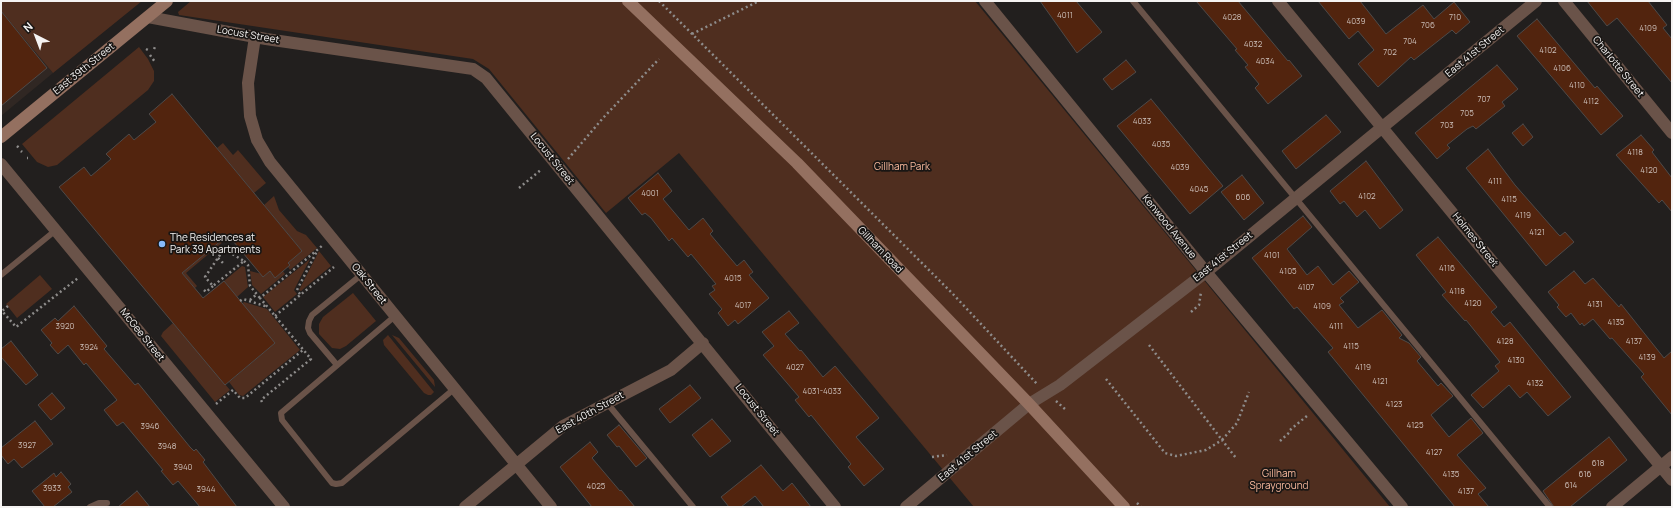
<!DOCTYPE html>
<style>
body{margin:0}
#map{position:relative;width:1673px;height:508px;overflow:hidden;background:#221f1e;font-family:Manrope,sans-serif}
canvas{display:block}
.frame{position:absolute;inset:0;border:2px solid #f5f3f2;pointer-events:none}
.north{position:absolute;left:16px;top:16px;width:40px;height:40px;-webkit-text-stroke:3px #191614;paint-order:stroke;rotate:318deg;font-size:11px;font-weight:700;line-height:16px;text-align:center;color:#f5f3f2}
.north::after{content:'';display:block;margin:auto;width:14px;height:18px;background:#f5f3f2;clip-path:polygon(50% 0,100% 100%,50% 72%,0 100%)}
</style>
<div id="map">
<canvas width="1673" height="508"></canvas>
<div class="frame"></div>
<div class="north">N</div>
</div>
<script>
const context = document.querySelector('canvas').getContext('2d');
context.lineJoin = 'round';
function fill(path, color) { context.fillStyle = color; context.fill(path, 'evenodd'); }
const shape = rows => new Path2D(rows.map(r => 'M' + r).join(''));
function trace(path, color, width, dash) { context.strokeStyle = color; context.lineWidth = width; context.lineCap = dash ? 'butt' : 'round'; context.setLineDash(dash || []); context.stroke(path); }
function write(font, color, halo, rows, align = 'center') {
  context.font = font + ' Manrope,sans-serif'; context.lineWidth = 3.5; context.setLineDash([]); context.textBaseline = 'middle'; context.strokeStyle = halo; context.fillStyle = color; for (const [text, x, y, turn = 0] of rows) {
    context.save(); context.translate(x, y); context.rotate((+turn || 0) * Math.PI / 180); context.textAlign = isNaN(turn) ? turn : align; if (halo) context.strokeText(text, 0, 0); context.fillText(text, 0, 0); context.restore();
  }
}
fill(shape([
 [1,11,53,73,1,116]
]), '#302723');
fill(shape([
 [1,1,142,1,53,73,1,11],
 [191,1,975,1,1390,507,974,507,679,153,606,213,489,69,473,59,179,15,178,12],
 [139,47,148,59,154,71,154,81,148,90,57,165,48,167,37,162,22,144],
 [223,143,233,155,238,150,266,183,254,193,217,148],
 [274,196,279,210,297,231,306,235,317,248,290,270,288,267,290,265,288,263,302,251,264,205],
 [228,235,230,236,186,273,197,286,195,288,182,273],
 [319,251,331,266,301,291,299,290],
 [310,259,294,290,297,294,275,312,263,297],
 [242,266,245,267,248,287,237,297,224,281],
 [250,271,262,274,263,277,270,271,275,278,283,271,285,274,261,294,252,285],
 [40,275,52,289,17,318,6,304],
 [353,293,376,321,346,346,340,349,332,348,319,334,319,324,323,317],
 [244,302,267,309,300,350,243,396,239,395,229,382,275,343,242,304],
 [173,323,230,390,215,402,161,336,163,332],
 [388,335,434,392,431,395,428,395,424,393,384,345,383,340],
 [392,335,399,338,434,380,435,387]
]), '#4f2e1f');
const building = shape([
 [1040,1,1076,1,1102,32,1077,53,1040,1],
 [1196,1,1238,1,1288,61,1289,60,1302,76,1268,104,1255,88,1259,84,1245,67,1248,65,1235,50,1237,49,1196,1],
 [1318,1,1360,1,1386,34,1423,5,1434,19,1454,2,1470,22,1456,34,1452,30,1414,60,1411,57,1378,87,1358,64,1374,50,1358,31,1349,39,1318,1],
 [1587,1,1648,1,1667,25,1663,28,1672,39,1672,83,1617,18,1607,26,1587,1],
 [1,11,47,68,1,106,1,11],
 [1537,19,1595,88,1597,86,1623,116,1601,135,1517,36,1537,19],
 [1126,60,1136,72,1112,90,1103,79,1126,60],
 [1497,65,1518,89,1502,102,1505,106,1476,129,1473,126,1467,129,1447,145,1450,148,1437,159,1415,133,1497,65],
 [172,94,302,251,288,263,290,265,275,278,270,271,263,277,228,235,182,273,203,298,224,281,275,343,225,385,59,187,84,167,91,176,111,159,106,154,129,134,134,140,156,122,149,114,172,94],
 [1151,99,1223,186,1190,214,1117,126,1151,99],
 [1326,115,1341,132,1296,169,1282,151,1326,115],
 [1523,124,1533,137,1523,146,1512,133,1523,124],
 [1641,135,1654,150,1652,152,1672,178,1672,212,1662,200,1659,203,1616,155,1641,135],
 [1488,149,1515,185,1558,234,1560,236,1565,232,1574,242,1546,266,1466,168,1488,149],
 [1366,161,1403,210,1380,229,1365,210,1357,217,1344,201,1340,204,1330,191,1366,161],
 [658,173,672,191,663,199,689,230,703,218,713,231,710,234,737,266,744,260,753,272,749,275,769,298,738,324,735,320,728,326,718,313,722,309,709,294,715,290,712,286,716,284,691,254,688,257,672,238,669,241,651,218,645,213,642,215,628,198,658,173],
 [1242,175,1264,203,1244,220,1221,192,1242,175],
 [1303,216,1312,227,1287,249,1307,275,1318,266,1333,285,1349,271,1359,282,1340,298,1344,302,1339,305,1358,328,1382,310,1402,335,1399,338,1409,343,1421,357,1417,361,1438,386,1441,383,1453,396,1431,415,1449,437,1471,418,1483,433,1457,455,1486,488,1478,494,1489,507,1455,507,1328,352,1333,348,1297,307,1294,309,1252,258,1303,216],
 [1438,237,1497,307,1491,312,1504,327,1510,322,1571,397,1548,416,1527,392,1520,398,1509,385,1483,408,1471,395,1499,371,1495,366,1500,362,1466,320,1465,321,1442,295,1446,292,1416,255,1438,237],
 [1574,271,1585,284,1593,278,1619,307,1621,304,1664,358,1672,351,1672,415,1641,377,1644,374,1612,338,1610,339,1593,319,1584,326,1582,323,1580,325,1571,313,1566,317,1557,307,1559,305,1548,292,1574,271],
 [74,306,107,346,104,349,135,385,138,383,190,447,194,451,196,449,205,460,203,462,237,507,200,507,178,481,173,485,161,471,163,470,123,422,117,426,104,410,117,400,86,363,84,365,68,345,58,354,50,345,52,343,41,330,55,318,58,321,74,306],
 [789,311,799,323,785,334,800,351,801,350,823,377,835,366,879,418,856,437,884,469,864,486,848,467,851,464,811,415,809,417,795,400,799,397,763,355,774,346,762,332,789,311],
 [11,341,38,375,26,385,1,357,1,349,11,341],
 [690,385,701,398,670,423,659,409,690,385],
 [52,393,65,408,51,420,38,405,52,393],
 [712,419,731,441,710,457,692,435,712,419],
 [35,421,53,444,22,468,14,459,8,464,1,455,1,448,35,421],
 [619,425,647,458,636,467,619,446,617,447,607,435,619,425],
 [1609,437,1627,460,1570,507,1554,507,1543,491,1609,437],
 [590,442,598,452,592,458,620,491,621,490,635,507,592,507,560,467,590,442],
 [761,465,783,491,792,483,811,507,764,507,755,496,741,507,729,507,721,497,761,465],
 [61,472,71,484,68,487,72,492,53,507,45,507,32,491,54,473,56,477,61,472],
 [137,491,150,507,118,507,137,491]
]);
fill(building, '#52240e');
trace(building, '#4e4a49', 1);
trace(shape([
 [659,1,952,293,1038,385],
 [692,34,759,1],
 [146,49,148,50],
 [154,49,155,47],
 [150,55,155,62],
 [17,146,19,148],
 [21,151,22,152],
 [27,158,28,158],
 [568,159,603,118,659,59],
 [519,188,542,169],
 [224,249,244,261,213,286,205,277,224,249],
 [218,258,224,264],
 [244,261,248,265,250,286,260,298],
 [204,290,206,292,213,286],
 [300,294,297,290,317,251],
 [250,300,257,294],
 [240,301,243,299,268,307],
 [8,306,2,311,16,327,78,278],
 [1191,312,1199,305,1201,292],
 [275,316,334,267],
 [1149,345,1222,440,1237,423,1249,392],
 [1106,379,1165,453,1176,456,1206,450,1222,440,1236,458],
 [1056,401,1066,410],
 [262,402,261,400,311,359,260,298,323,245],
 [216,404,233,390,240,398,245,398,303,350],
 [1290,430,1308,415],
 [1280,441,1291,431],
 [932,457,947,455],
 [1137,503,1141,507]
]), '#8e8c8b', 2.5, [2, 3]);
trace(shape([
 [1133,1,1550,507],
 [1,275,56,230],
 [395,316,281,413,282,420,332,483,336,484,342,483,454,389],
 [337,365,310,333,308,328,309,321,312,315,361,275],
 [607,403,693,507],
 [90,507,99,503,107,503]
]), '#6a5349', 6);
trace(shape([
 [985,1,1206,272,1402,507],
 [1278,1,1672,480],
 [1564,1,1672,133],
 [148,17,266,39,473,69,486,78,835,507],
 [255,37,248,83,250,116,257,140,270,162,551,507],
 [1,164,284,507],
 [465,507,563,426,671,370,703,343],
 [906,507,1029,404,1060,385,1206,272,1536,1],
 [1612,507,1672,457]
]), '#6a5349', 12);
trace(shape([
 [628,1,797,163,1029,404,1124,507],
 [1,137,167,1]
]), '#947060', 12);
for (const [x, y, r, color] of [
 [162,244,4,"#87bbfb"]
]) { const dot = new Path2D(); dot.arc(x, y, r, 0, 2 * Math.PI); context.fillStyle = color; context.fill(dot); trace(dot, '#191614', 1.5); }
write('8px', '#ccbfb9', null, [
 ["4011",1065,16],
 ["4028",1232,18],
 ["710",1455,18],
 ["4039",1356,22],
 ["706",1428,26],
 ["4109",1648,29],
 ["704",1410,42],
 ["4032",1253,45],
 ["4102",1548,51],
 ["702",1390,53],
 ["4034",1265,62],
 ["4106",1562,69],
 ["4110",1577,86],
 ["707",1484,100],
 ["4112",1591,102],
 ["705",1467,114],
 ["4033",1142,122],
 ["703",1447,126],
 ["4035",1161,145],
 ["4118",1635,153],
 ["4039",1180,168],
 ["4120",1649,171],
 ["4111",1495,182],
 ["4045",1199,190],
 ["4001",650,194],
 ["4102",1367,197],
 ["606",1243,198],
 ["4115",1509,200],
 ["4119",1523,216],
 ["4121",1537,233],
 ["4101",1272,256],
 ["4116",1447,269],
 ["4105",1288,272],
 ["4015",733,279],
 ["4107",1306,288],
 ["4118",1457,292],
 ["4120",1473,304],
 ["4131",1595,305],
 ["4017",743,306],
 ["4109",1322,307],
 ["4135",1616,323],
 ["3920",65,327],
 ["4111",1336,327],
 ["4128",1505,342],
 ["4137",1634,342],
 ["4115",1351,347],
 ["3924",89,348],
 ["4139",1647,358],
 ["4130",1516,361],
 ["4027",795,368],
 ["4119",1363,368],
 ["4121",1380,382],
 ["4132",1535,384],
 ["4031-4033",822,392],
 ["4123",1394,405],
 ["4125",1415,426],
 ["3946",150,427],
 ["3927",27,446],
 ["3948",167,447],
 ["4127",1434,453],
 ["618",1598,464],
 ["3940",183,468],
 ["4135",1451,475],
 ["616",1585,475],
 ["614",1571,486],
 ["4025",596,487],
 ["3933",52,489],
 ["3944",206,490],
 ["4137",1466,492]
]);
write('10px', '#f5f3f2', '#191614', [
 ["Locust Street",248,35,10],
 ["East 41st Street",1475,52,-40],
 ["Charlotte Street",1618,67,51],
 ["East 39th Street",84,69,-39],
 ["Locust Street",552,159,51],
 ["Kenwood Avenue",1169,227,51],
 ["Holmes Street",1475,240,51],
 ["Gillham Road",880,250,46],
 ["East 41st Street",1223,257,-39],
 ["Oak Street",369,284,51],
 ["McGee Street",142,335,51],
 ["Locust Street",757,410,51],
 ["East 40th Street",590,413,-29],
 ["East 41st Street",968,456,-40]
]);
write('10px', '#f9b99d', '#191614', [
 ["Gillham Park",902,167],
 ["Gillham",1279,474],
 ["Sprayground",1279,486]
]);
write('10px', '#f5f3f2', '#191614', [
 ["The Residences at",170,238],
 ["Park 39 Apartments",170,250]
], 'left');
</script>
